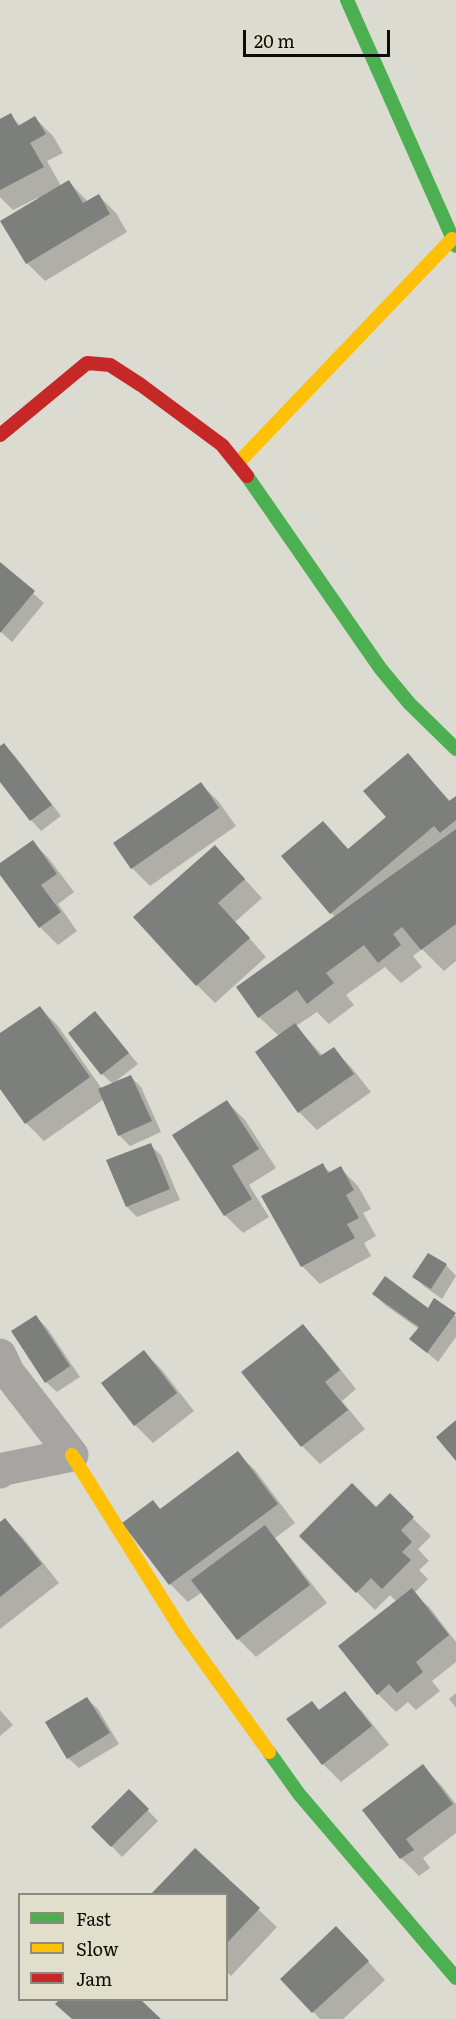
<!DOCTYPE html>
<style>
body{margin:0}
#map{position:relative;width:456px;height:2019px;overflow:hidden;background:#dcdbd1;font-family:Literata,serif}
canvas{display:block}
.legend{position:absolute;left:18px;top:1893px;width:210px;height:108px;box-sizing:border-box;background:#e1dfcc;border:2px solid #8c8b7d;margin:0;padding:8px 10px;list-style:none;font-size:18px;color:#0d0d06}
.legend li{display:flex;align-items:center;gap:12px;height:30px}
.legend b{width:30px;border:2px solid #8c8b7d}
.scale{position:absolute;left:243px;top:30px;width:147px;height:27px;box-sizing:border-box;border:3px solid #0d0d06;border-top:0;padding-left:8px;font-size:18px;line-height:21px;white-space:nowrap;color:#0d0d06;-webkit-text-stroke:4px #e1dfcc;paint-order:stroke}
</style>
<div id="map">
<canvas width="456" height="2019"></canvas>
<ul class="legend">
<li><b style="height:8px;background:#4caf50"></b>Fast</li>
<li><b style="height:8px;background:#ffc107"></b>Slow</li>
<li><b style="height:8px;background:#c62828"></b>Jam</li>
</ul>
<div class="scale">20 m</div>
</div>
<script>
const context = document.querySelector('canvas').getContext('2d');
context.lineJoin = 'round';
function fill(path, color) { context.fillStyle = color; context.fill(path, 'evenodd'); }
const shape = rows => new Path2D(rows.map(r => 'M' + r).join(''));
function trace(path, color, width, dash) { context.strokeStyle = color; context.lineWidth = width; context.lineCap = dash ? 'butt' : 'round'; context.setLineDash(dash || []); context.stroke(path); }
fill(shape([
 [10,115,21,126,35,118,53,136,63,153,47,161,61,186,69,182,88,202,98,195,116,213,127,232,45,281,27,263,39,200,37,198,13,210,0,197,0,121],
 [0,564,44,603,12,642,0,631],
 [4,745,15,756,61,816,41,831,31,820,0,779,0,748],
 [408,755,451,802,456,798,456,961,444,971,422,949,413,956,422,967,401,983,385,967,346,995,354,1005,329,1024,317,1012,296,1026,323,1056,333,1049,351,1067,371,1092,317,1130,299,1112,279,1036,259,1017,335,917,331,913,323,823,349,850,388,817],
 [201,784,218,801,236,826,150,886,132,868],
 [33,842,50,860,74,892,58,904,77,931,58,945,40,927,0,873,0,865],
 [215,847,262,898,235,922,266,957,215,1003,197,985],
 [40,1008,58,1026,102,1089,113,1084,102,1074,105,1024,138,1064,116,1081,130,1076,141,1087,161,1132,130,1146,119,1135,104,1099,44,1141,26,1123,0,1086,0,1035],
 [227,1102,245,1120,276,1168,249,1185,269,1217,243,1233,225,1215,174,1135],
 [150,1145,161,1155,180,1200,137,1217,127,1207],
 [322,1165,331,1173,340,1168,358,1186,371,1209,363,1213,376,1236,364,1243,371,1256,320,1284,302,1266],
 [446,1265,456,1276,442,1299,425,1287,414,1277],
 [374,1294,456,1316,456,1337,438,1362,411,1339,419,1329,385,1305],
 [36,1317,47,1328,80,1377,57,1392,46,1382],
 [303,1326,320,1344,356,1389,342,1401,365,1429,320,1464,302,1446],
 [144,1352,162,1370,194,1411,153,1443,135,1425],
 [237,1453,255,1470,295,1523,275,1538,327,1603,256,1657,238,1639,202,1592,188,1602,170,1584,161,1510],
 [390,1496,431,1536,418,1549,429,1561,419,1570,428,1579,414,1593,430,1608,456,1642,456,1662,432,1681,440,1691,416,1710,408,1702,396,1712,378,1694,397,1602,390,1595,375,1610,301,1536,376,1509],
 [5,1520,23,1538,59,1583,0,1629,0,1524],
 [344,1693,362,1711,389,1745,341,1782,323,1764,320,1712],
 [456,1693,456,1708,449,1699],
 [87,1699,98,1709,119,1744,79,1768,68,1758],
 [0,1710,13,1725,0,1736],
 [422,1766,440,1784,456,1804,456,1833,423,1858,430,1868,419,1876,401,1858,364,1811],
 [129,1791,158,1821,122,1857,93,1827],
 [195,1850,277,1927,231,1976,226,1971,226,1894,153,1894],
 [354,1946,385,1980,343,2019,320,2019,282,1979],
 [61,2000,138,2000,159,2019,73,2019,57,2003]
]), '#0003');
fill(shape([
 [11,113,18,126,35,116,46,134,30,143,44,167,0,190,0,119],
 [69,180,83,203,99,194,110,214,26,264,0,221],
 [0,562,35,591,0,633],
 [4,743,52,805,30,821,0,782,0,746],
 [408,753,449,801,456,796,456,820,440,833,434,826,330,914,281,856,323,821,348,849,386,817,363,791],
 [201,782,219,808,131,869,113,843],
 [456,829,456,924,421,950,402,927,393,934,401,945,378,963,364,945,326,973,334,983,307,1004,297,990,258,1018,236,987],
 [33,840,57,874,41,885,61,912,39,928,0,875,0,863],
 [215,845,245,879,218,903,250,938,196,986,133,917],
 [40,1006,90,1077,25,1124,0,1089,0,1033],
 [95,1011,129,1053,101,1075,68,1033],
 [295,1023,320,1056,334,1047,354,1074,298,1113,255,1052],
 [131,1075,152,1121,118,1136,98,1089],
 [227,1100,259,1149,232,1166,252,1199,224,1216,172,1135],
 [151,1143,170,1189,126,1207,106,1160],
 [323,1163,328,1173,341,1166,354,1190,346,1195,359,1218,347,1224,355,1238,301,1267,261,1196],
 [428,1253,447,1264,431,1289,412,1277],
 [385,1276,428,1308,434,1298,456,1313,427,1353,409,1339,419,1327,372,1294],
 [36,1315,70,1366,45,1383,11,1331],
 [303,1324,340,1370,325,1382,348,1410,301,1447,241,1372],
 [144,1350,177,1393,134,1426,101,1383],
 [456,1420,456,1461,436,1437],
 [238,1451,278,1504,169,1585,122,1523,153,1500,160,1509],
 [352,1483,376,1507,390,1493,414,1517,401,1530,412,1542,402,1552,411,1560,382,1589,371,1578,356,1593,299,1536],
 [5,1518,42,1564,0,1597,0,1522],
 [265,1525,310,1585,237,1640,191,1580],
 [412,1588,449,1635,416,1662,423,1672,397,1693,389,1684,377,1695,338,1646],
 [345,1691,372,1726,322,1765,286,1719,312,1701,319,1710],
 [87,1697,110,1733,67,1759,45,1722],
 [423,1764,453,1804,406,1839,414,1850,400,1859,362,1810],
 [129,1789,149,1809,111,1847,91,1827],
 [195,1848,260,1908,226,1944,226,1894,151,1894],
 [336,1926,369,1961,312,2013,280,1979],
 [59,2000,141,2000,161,2019,72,2019,55,2004]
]), '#7c7f7c');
trace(shape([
 [0,1355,8,1372,72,1455,4,1469,0,1472]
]), '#a6a5a1', 33);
trace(shape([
 [347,0,456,246],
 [247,476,380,668,409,703,456,749],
 [269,1752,299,1794,456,1978]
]), '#4caf50', 14);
trace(shape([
 [238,463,452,239],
 [72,1455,182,1631,269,1752]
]), '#ffc107', 14);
trace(shape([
 [0,435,87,363,110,365,141,385,222,445,247,476]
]), '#c62828', 14);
</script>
